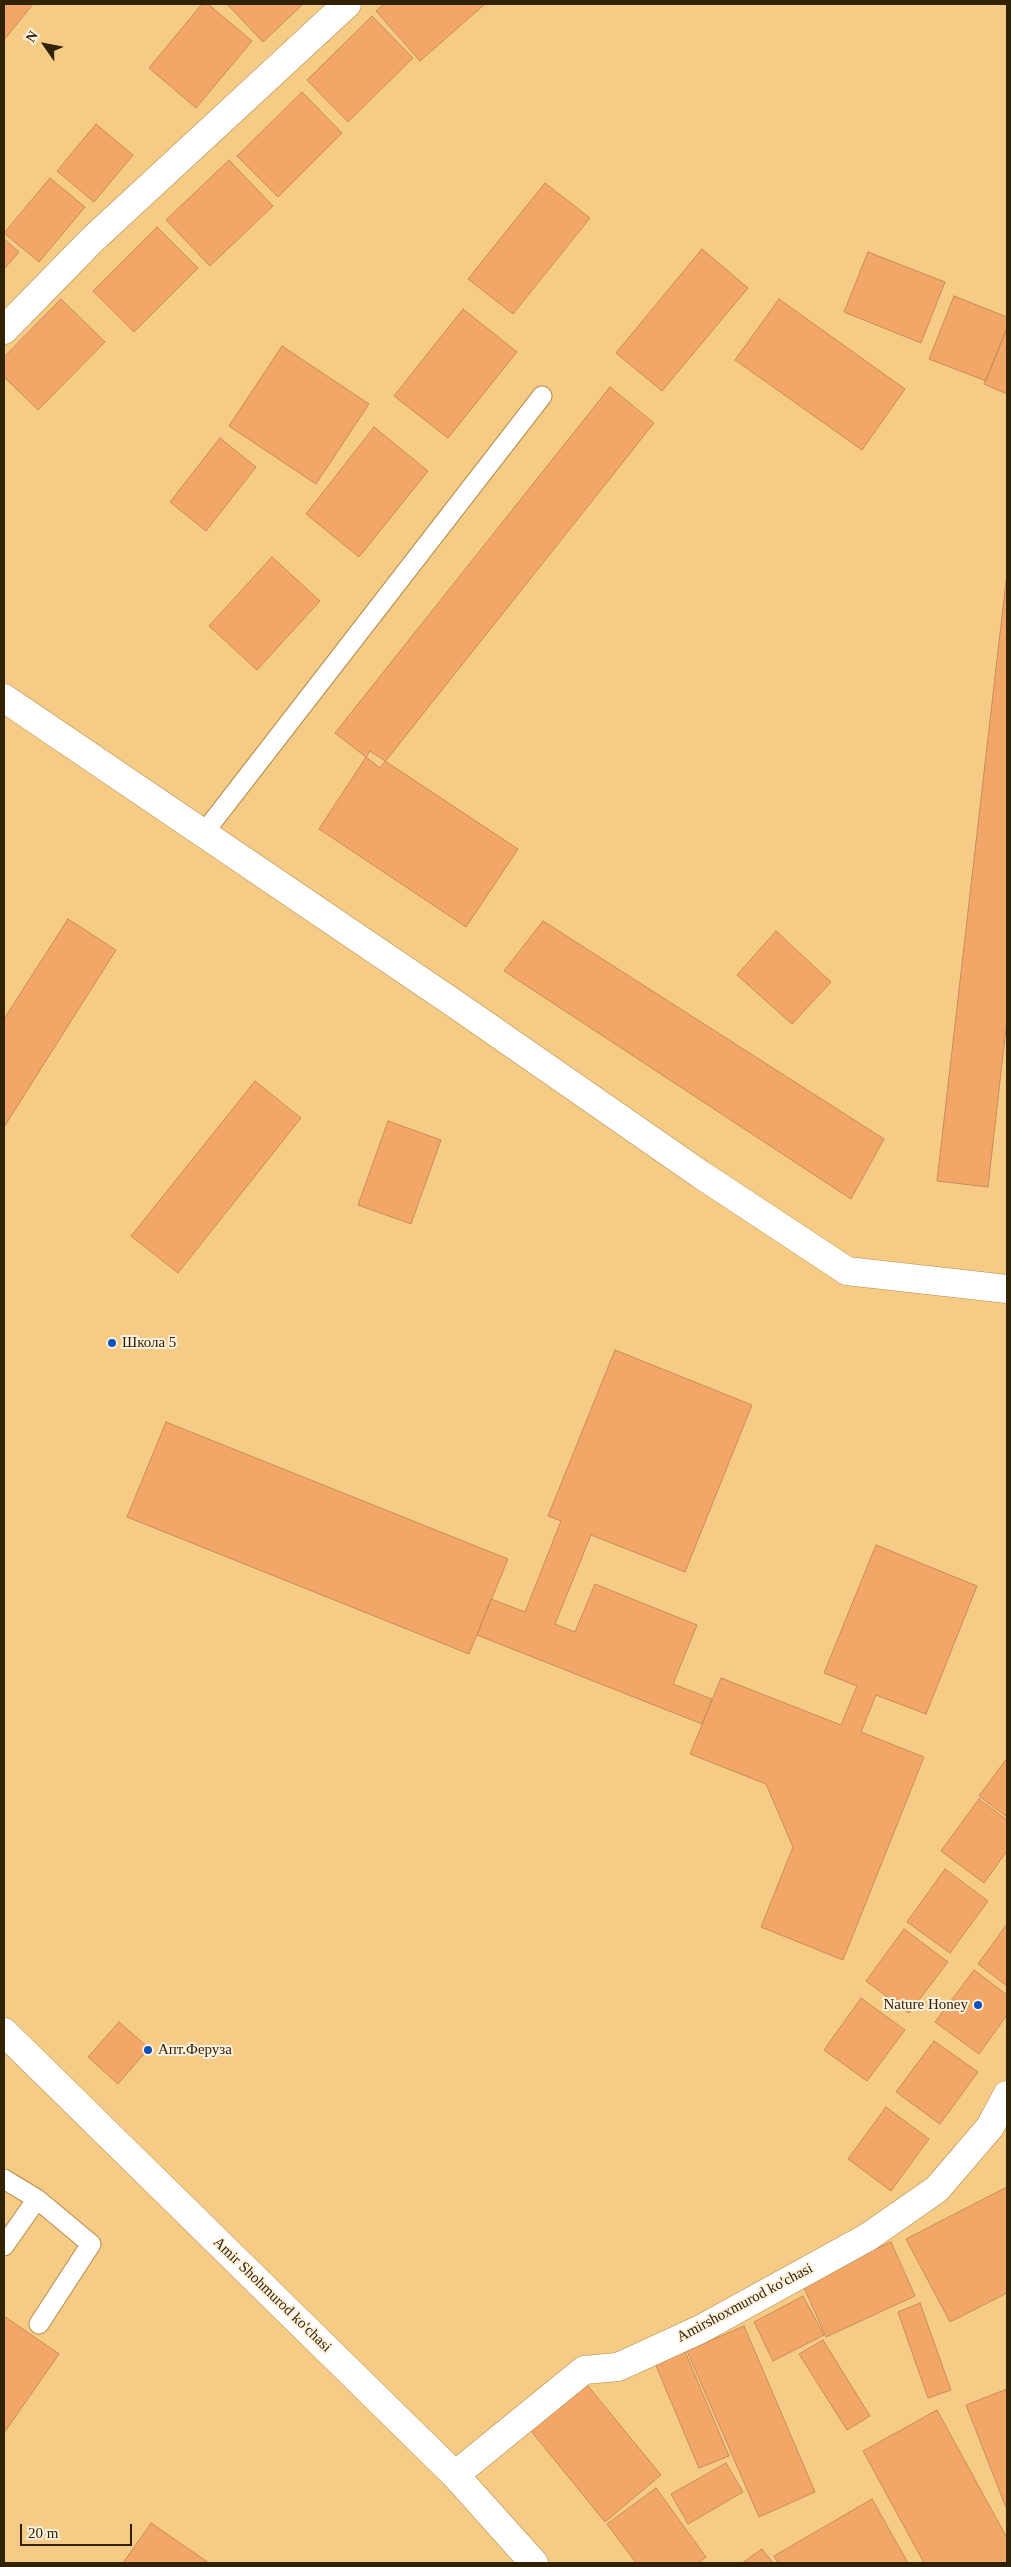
<!DOCTYPE html>
<meta charset="utf-8">
<style>
body{margin:0}
#map{position:relative;width:1011px;height:2567px;overflow:hidden;background:#f5cb86;font-family:"Times New Roman",serif}
canvas{display:block}
.frame{position:absolute;inset:0;border:5px solid #322204;pointer-events:none}
.north{position:absolute;left:20px;top:20px;width:50px;height:50px;-webkit-text-stroke:4px #fef1dd;paint-order:stroke;rotate:303deg;font-size:14px;font-weight:700;line-height:20px;text-align:center;color:#322204}
.north::after{content:'';display:block;margin:auto;width:18px;height:22px;background:#322204;clip-path:polygon(50% 0,100% 100%,50% 72%,0 100%)}
.scale{position:absolute;left:20px;top:2524px;width:112px;height:22px;box-sizing:border-box;border:2px solid #322204;border-top:0;padding-left:6px;font-size:15px;line-height:18px;white-space:nowrap;color:#322204;-webkit-text-stroke:4px #fef1dd;paint-order:stroke}
</style>
<div id="map">
<canvas width="1011" height="2567"></canvas>
<div class="frame"></div>
<div class="north">N</div>
<div class="scale">20 m</div>
</div>
<script>
const context = document.querySelector('canvas').getContext('2d');
context.lineJoin = 'round';
function fill(path, color) { context.fillStyle = color; context.fill(path, 'evenodd'); }
const shape = rows => new Path2D(rows.map(r => 'M' + r).join(''));
function trace(path, color, width, dash) { context.strokeStyle = color; context.lineWidth = width; context.lineCap = dash ? 'butt' : 'round'; context.setLineDash(dash || []); context.stroke(path); }
function write(font, color, halo, rows, align = 'center') {
  context.font = font + ' "Times New Roman",serif'; context.lineWidth = 4; context.setLineDash([]); context.textBaseline = 'middle'; context.strokeStyle = halo; context.fillStyle = color; for (const [text, x, y, turn = 0] of rows) {
    context.save(); context.translate(x, y); context.rotate((+turn || 0) * Math.PI / 180); context.textAlign = isNaN(turn) ? turn : align; if (halo) context.strokeText(text, 0, 0); context.fillText(text, 0, 0); context.restore();
  }
}
const building = shape([
 [4,4,33,4,4,40,4,4],
 [202,4,208,4,252,41,196,108,149,68,202,4],
 [227,4,303,4,263,42,227,4],
 [384,4,485,4,420,61,376,11,384,4],
 [372,16,413,58,348,122,307,80,372,16],
 [302,92,342,133,278,197,237,156,302,92],
 [96,124,133,155,94,202,57,171,96,124],
 [229,160,273,206,210,266,166,220,229,160],
 [50,178,85,207,39,262,4,233,50,178],
 [545,183,590,218,513,314,468,279,545,183],
 [157,227,198,268,134,332,93,291,157,227],
 [4,239,19,252,4,269,4,239],
 [702,249,748,288,662,391,616,353,702,249],
 [868,252,945,282,921,343,844,312,868,252],
 [954,296,1007,317,1007,328,986,381,929,359,954,296],
 [61,299,105,342,38,410,4,377,4,357,61,299],
 [779,299,905,389,862,450,735,360,779,299],
 [463,309,517,352,448,438,394,396,463,309],
 [1007,328,1007,394,984,384,1007,328],
 [282,346,369,404,316,484,229,426,282,346],
 [610,387,654,423,380,768,335,733,610,387],
 [374,427,428,471,359,557,306,514,374,427],
 [220,438,256,467,206,531,170,502,220,438],
 [272,557,320,601,257,670,209,626,272,557],
 [1007,573,1007,1019,988,1187,937,1181,1007,573],
 [370,751,518,849,466,927,319,829,370,751],
 [68,919,116,950,4,1127,4,1019,68,919],
 [543,921,884,1139,851,1199,504,971,543,921],
 [776,931,831,982,792,1024,737,975,776,931],
 [255,1081,301,1118,178,1273,131,1236,255,1081],
 [388,1121,441,1140,411,1224,358,1205,388,1121],
 [615,1350,752,1405,685,1572,591,1535,555,1624,575,1632,595,1584,697,1625,673,1684,712,1699,702,1724,477,1635,491,1599,525,1612,561,1521,548,1516,615,1350],
 [166,1422,508,1559,469,1654,127,1517,166,1422],
 [876,1545,977,1586,926,1714,876,1695,861,1732,924,1757,843,1960,761,1927,793,1847,766,1784,690,1754,721,1678,841,1725,857,1686,824,1673,876,1545],
 [1007,1758,1007,1817,979,1796,1007,1758],
 [979,1799,1007,1820,1007,1851,984,1883,941,1851,979,1799],
 [945,1869,988,1901,950,1953,907,1922,945,1869],
 [1007,1924,1007,1986,978,1964,1007,1924],
 [904,1929,948,1962,909,2013,866,1981,904,1929],
 [974,1970,1007,1995,1007,2015,979,2054,935,2022,974,1970],
 [861,1998,905,2030,867,2081,824,2050,861,1998],
 [119,2022,149,2048,118,2084,88,2057,119,2022],
 [934,2041,978,2072,940,2124,896,2092,934,2041],
 [886,2107,929,2139,891,2191,848,2159,886,2107],
 [1007,2187,1007,2293,950,2322,906,2239,1007,2187],
 [891,2242,915,2296,826,2337,802,2283,891,2242],
 [803,2296,824,2335,773,2361,754,2322,803,2296],
 [920,2303,951,2390,928,2398,898,2312,920,2303],
 [4,2316,59,2354,4,2433,4,2316],
 [744,2326,815,2492,759,2517,687,2351,744,2326],
 [823,2340,870,2416,847,2430,799,2354,823,2340],
 [684,2349,729,2456,699,2468,654,2361,684,2349],
 [583,2380,661,2475,605,2522,527,2426,583,2380],
 [1007,2389,1007,2510,966,2405,1007,2389],
 [937,2410,1007,2538,1007,2563,924,2563,863,2451,937,2410],
 [726,2463,743,2492,688,2524,671,2494,726,2463],
 [656,2488,706,2557,698,2563,636,2563,607,2524,656,2488],
 [872,2499,908,2563,778,2563,774,2556,872,2499],
 [151,2523,209,2563,123,2563,151,2523],
 [762,2549,773,2563,742,2563,762,2549]
]);
fill(building, '#f2a768');
trace(building, '#c98c5b', 1);
const service = shape([
 [203,834,542,396],
 [4,2179,37,2199,91,2244,39,2324],
 [4,2246,37,2199]
]);
const minor = shape([
 [4,330,92,240,347,4],
 [4,698,458,1006,700,1174,847,1271,1007,1289],
 [455,2475,584,2370,618,2367,701,2329,868,2237,937,2189,990,2127,1007,2095]
]);
const tertiary = shape([
 [4,2032,455,2475,534,2563]
]);
trace(service, '#b48c48', 21);
trace(minor, '#b48c48', 29);
trace(tertiary, '#b48c48', 29);
trace(service, '#fff', 19);
trace(minor, '#fff', 28);
trace(tertiary, '#fff', 28);
for (const [x, y, r, color] of [
 [112,1343,5,"#0954be"],
 [978,2005,5,"#0954be"],
 [148,2050,5,"#0954be"]
]) { const dot = new Path2D(); dot.arc(x, y, r, 0, 2 * Math.PI); context.fillStyle = color; context.fill(dot); trace(dot, '#fef1dd', 2); }
write('15px', '#322204', '#fef1dd', [
 ["Школа 5",122,1343],
 ["Nature Honey",968,2005,"right"],
 ["Апт.Феруза",158,2050]
], 'left');
write('15px', '#322204', '#fef1dd', [
 ["Amir Shohmurod ko'chasi",272,2295,44],
 ["Amirshoxmurod ko'chasi",745,2303,-28]
]);
</script>
